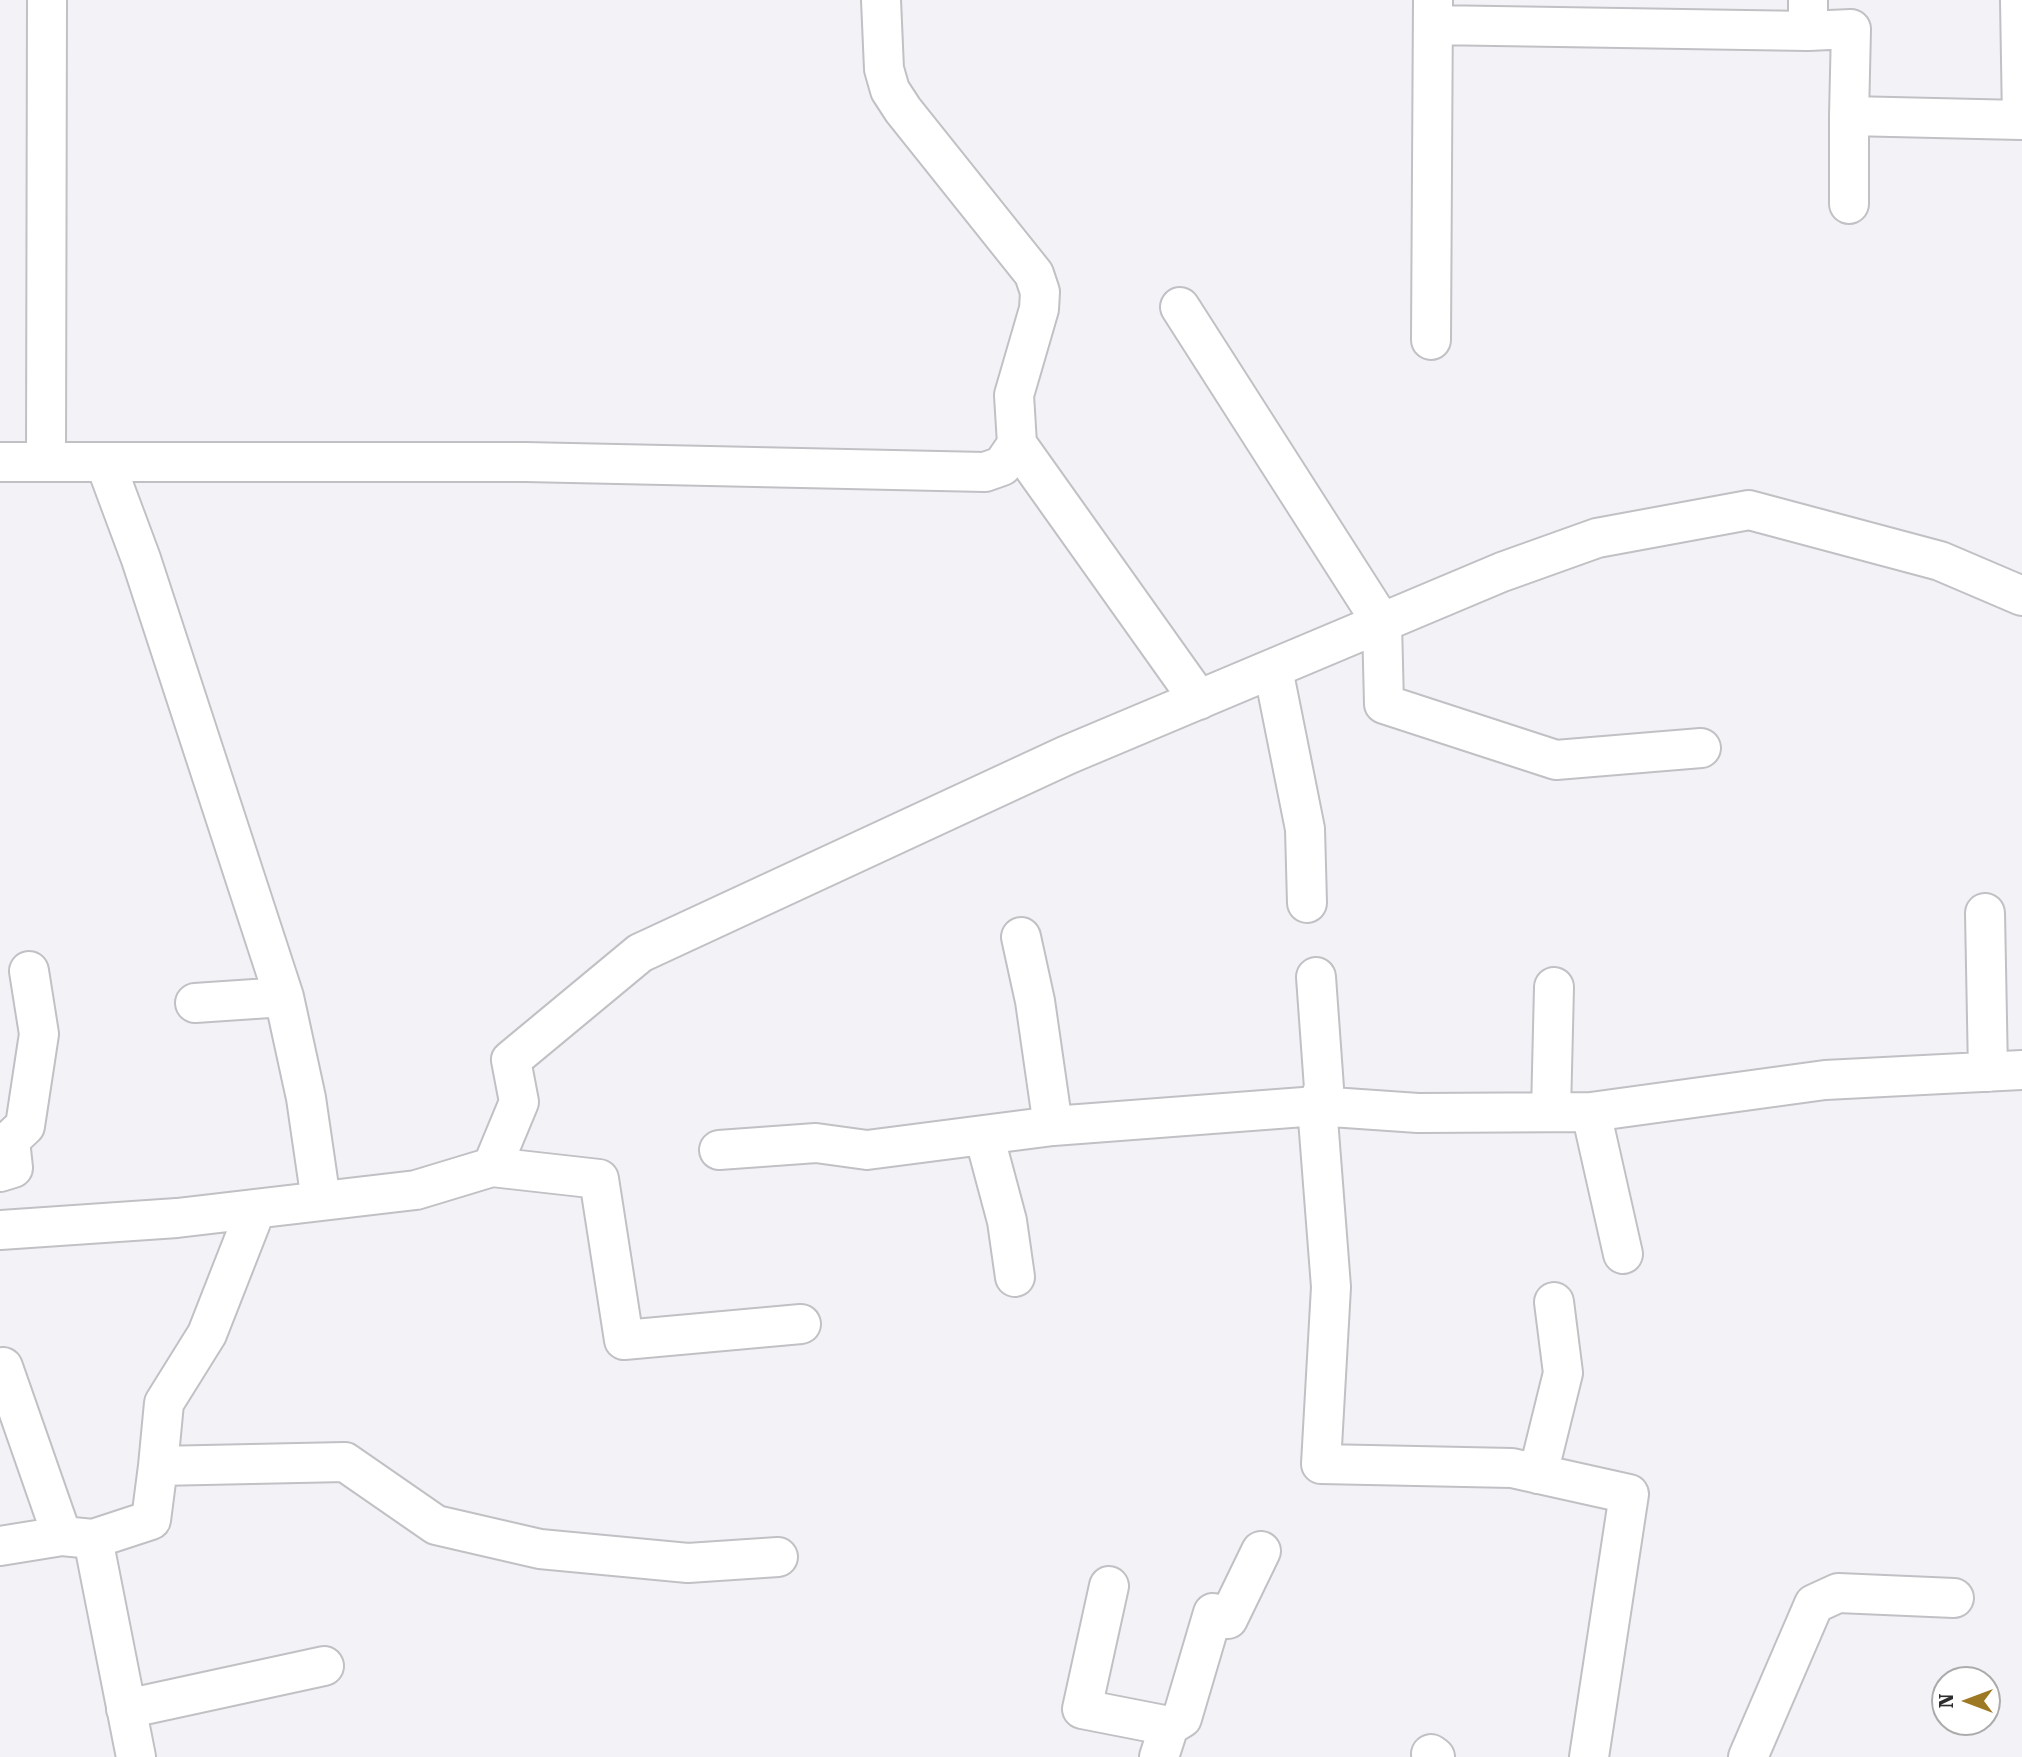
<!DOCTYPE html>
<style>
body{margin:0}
#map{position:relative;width:2022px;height:1757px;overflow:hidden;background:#f3f3f7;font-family:"Roboto Serif",serif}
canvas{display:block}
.north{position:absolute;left:1931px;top:1666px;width:70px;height:70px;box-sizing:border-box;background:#fff;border:2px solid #ababab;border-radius:50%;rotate:270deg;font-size:19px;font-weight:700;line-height:28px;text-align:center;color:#2d2d2e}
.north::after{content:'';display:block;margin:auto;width:24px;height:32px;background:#9d7924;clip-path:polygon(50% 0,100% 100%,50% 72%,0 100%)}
</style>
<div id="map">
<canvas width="2022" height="1757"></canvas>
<div class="north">N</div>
</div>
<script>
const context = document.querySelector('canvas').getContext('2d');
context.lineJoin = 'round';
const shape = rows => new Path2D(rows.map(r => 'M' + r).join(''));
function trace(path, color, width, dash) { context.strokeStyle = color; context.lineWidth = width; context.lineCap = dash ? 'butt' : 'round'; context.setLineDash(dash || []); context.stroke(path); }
const minor = shape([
 [881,0,884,69,890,90,903,110,1034,274,1040,292,1039,309,1014,395,1017,444,1199,700],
 [1808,0,1808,31,1851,29,1849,116],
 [2020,0,2022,120],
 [1433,25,1808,31],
 [1849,204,1849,116,2021,120],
 [1180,307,1382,623,1384,704,1556,760,1701,748],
 [1431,340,1433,0],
 [46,461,47,0],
 [0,462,525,462,985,472,1002,466,1017,444],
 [106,465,141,559,284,997,306,1098,321,1201],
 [1273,669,1305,829,1307,903],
 [1985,913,1988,1072],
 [1021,937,1035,1001,1053,1126,1317,1106,1324,1088,1316,977],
 [195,1003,284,997],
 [1551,1112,1554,987],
 [1591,1112,1623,1254],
 [984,1135,1007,1221,1015,1277],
 [719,1150,816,1143,867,1150,1053,1126],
 [492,1167,599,1179,624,1340,801,1324],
 [0,1172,13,1168,10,1140,25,1126,39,1034,29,971],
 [256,1209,207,1334,164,1403,158,1466,345,1462,436,1525,540,1549,688,1563,778,1557],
 [0,1230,177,1218,416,1190,492,1167,519,1102,511,1060,640,953,1067,755,1502,572,1597,538,1749,510,1940,561,2022,596],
 [3,1367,62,1536,93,1539],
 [1538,1474,1563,1373,1554,1302],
 [0,1546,62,1536],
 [1109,1586,1082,1709,1169,1726,1159,1757],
 [126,1709,324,1666],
 [1169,1726,1182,1718,1213,1613,1228,1619,1261,1551],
 [1431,1754,1435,1757],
 [136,1757,93,1539,151,1520,158,1466],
 [1589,1757,1629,1494,1512,1468,1321,1464,1331,1287,1317,1106,1418,1113,1591,1112,1825,1080,2022,1070],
 [1748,1757,1814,1604,1838,1593,1954,1598]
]);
trace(minor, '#c1c0c4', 42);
trace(minor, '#fff', 38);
</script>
